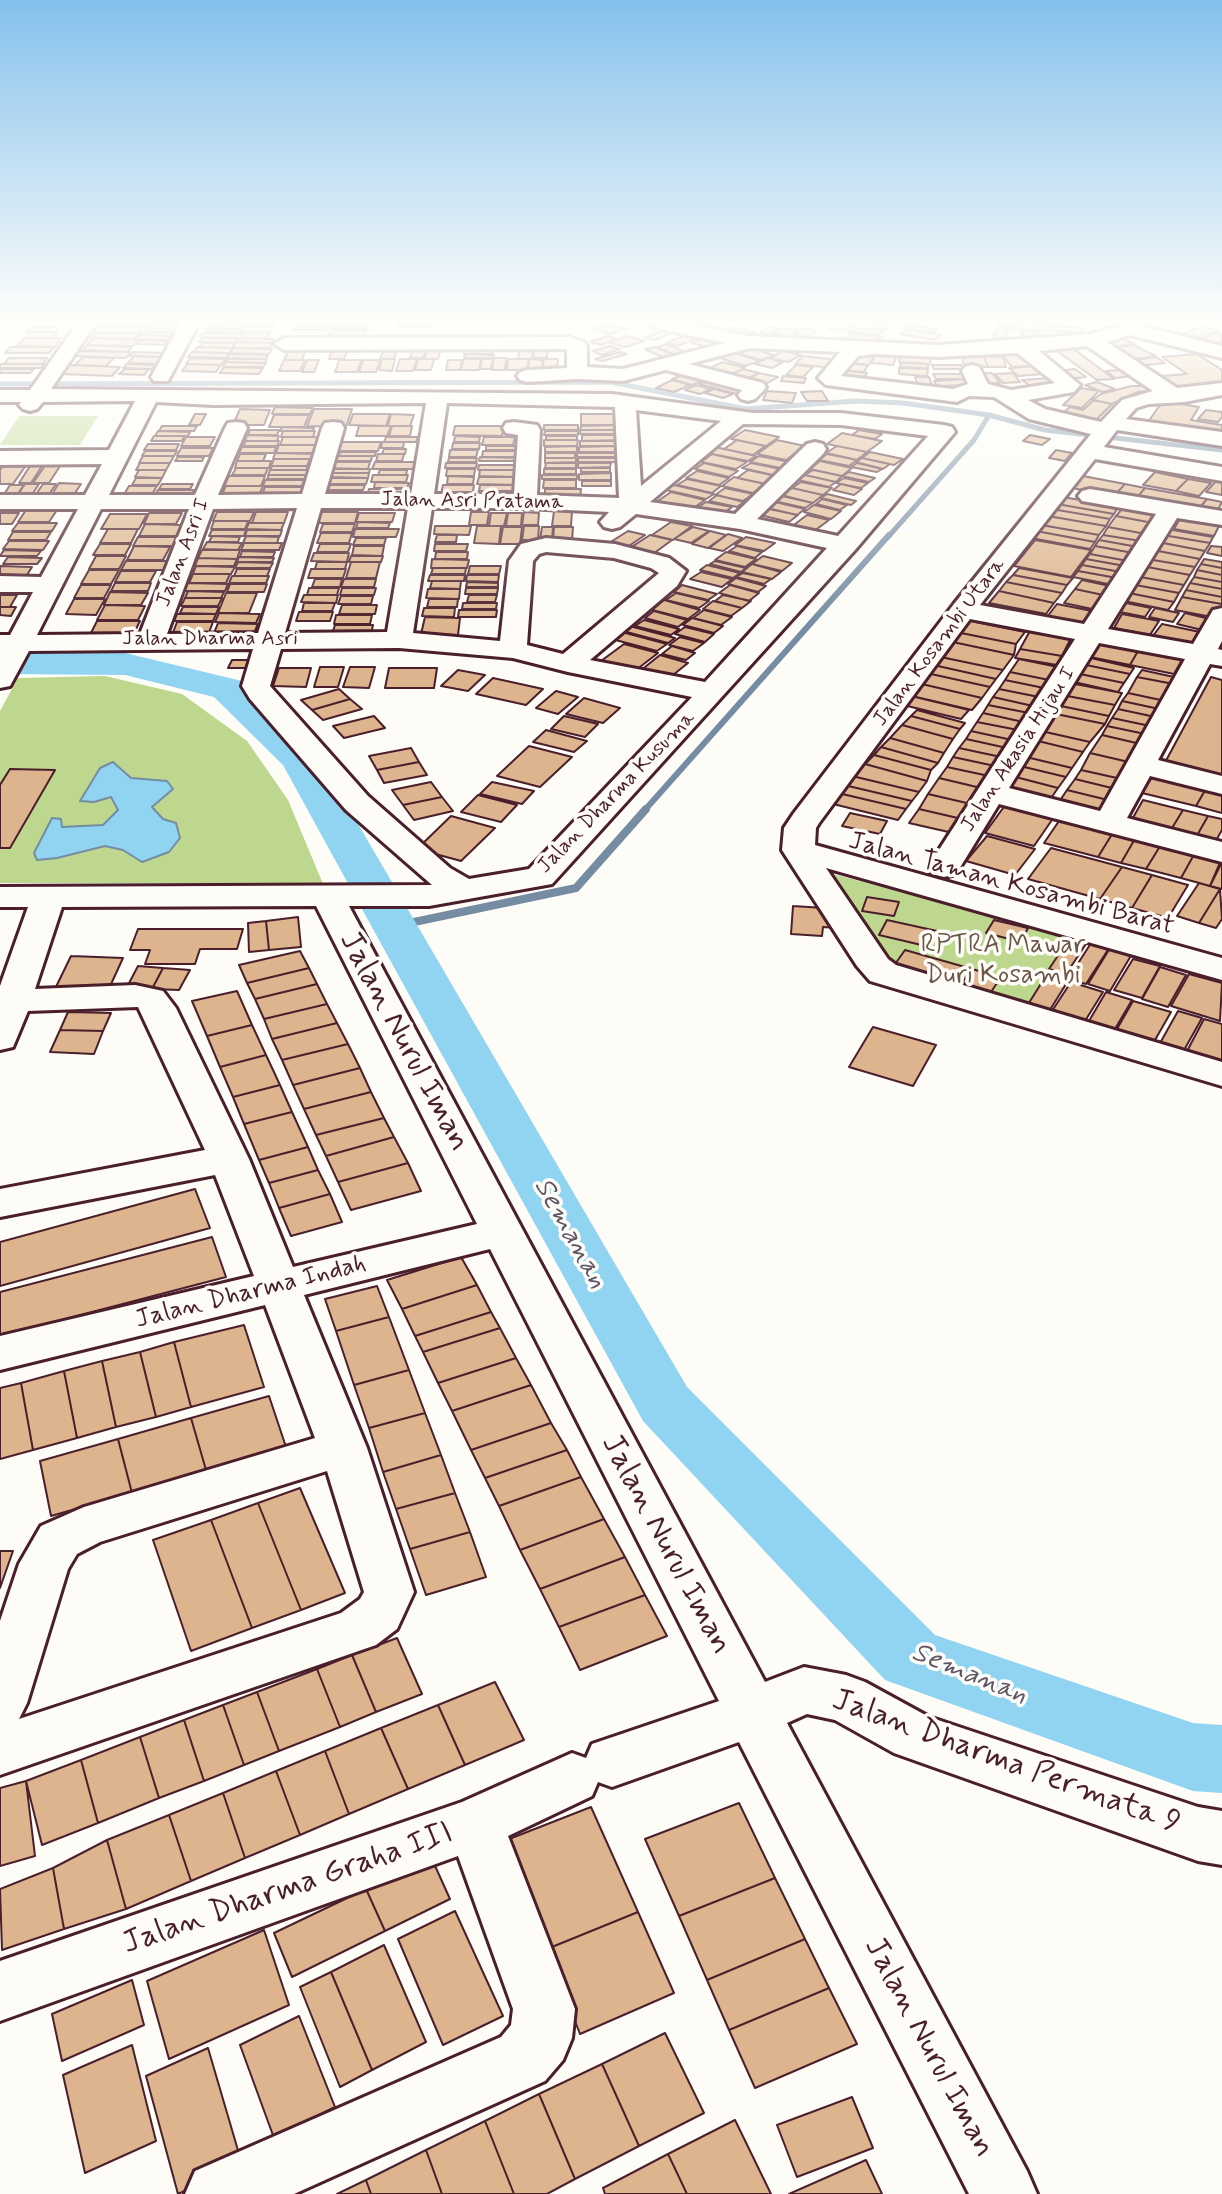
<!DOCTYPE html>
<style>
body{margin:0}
canvas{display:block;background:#fdfcf7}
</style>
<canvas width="1222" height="2194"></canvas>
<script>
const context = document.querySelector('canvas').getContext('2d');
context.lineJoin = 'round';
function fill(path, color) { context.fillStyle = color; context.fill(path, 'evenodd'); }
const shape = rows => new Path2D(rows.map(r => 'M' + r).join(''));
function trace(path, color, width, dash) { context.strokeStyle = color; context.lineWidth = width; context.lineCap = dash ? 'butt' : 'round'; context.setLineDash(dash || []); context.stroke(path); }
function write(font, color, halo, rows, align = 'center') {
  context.font = font + ' Mynerve,sans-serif'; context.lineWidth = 7; context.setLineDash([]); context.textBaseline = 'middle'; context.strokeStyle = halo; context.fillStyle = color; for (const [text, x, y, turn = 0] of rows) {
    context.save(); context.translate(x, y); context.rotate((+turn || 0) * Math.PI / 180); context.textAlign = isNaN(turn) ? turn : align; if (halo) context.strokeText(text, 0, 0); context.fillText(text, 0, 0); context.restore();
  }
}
fill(shape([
 [19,416,98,416,80,445,0,445],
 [105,676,182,694,247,741,288,800,323,884,0,883,0,711,18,678],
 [829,873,1068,936,1025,1011,890,970]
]), '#bdd78e');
const water = shape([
 [113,762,131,778,167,781,173,789,152,807,163,819,176,823,180,838,169,852,142,862,123,850,105,846,57,858,37,860,34,853,52,818,61,819,62,827,103,825,118,810,111,797,94,802,80,801,100,768,113,762]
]);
fill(water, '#91d4f2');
trace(water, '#758ca2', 2);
trace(shape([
 [0,384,610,382,746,409,855,401,903,403,989,415,1045,430,1222,450],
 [888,537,974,440,989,415]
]), '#758ca2', 5);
trace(shape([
 [644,811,889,535]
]), '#758ca2', 6);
trace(shape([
 [395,926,576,888,646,809]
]), '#758ca2', 8);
fill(shape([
 [0,652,125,653,242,681,320,759,687,1387,935,1635,1193,1723,1222,1725,1222,1793,1193,1791,885,1680,643,1421,283,765,214,697,125,675,0,674,0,652]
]), '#91d4f2');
const building = shape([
 [102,323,146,323,142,327,100,325,102,323],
 [149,323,183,324,179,329,145,328,149,323],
 [210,323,246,324,242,329,207,328,210,323],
 [398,323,430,323,429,327,397,327,398,323],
 [833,323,851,323,846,330,829,329,833,323],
 [876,323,883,323,892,324,885,330,870,328,876,323],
 [999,323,1019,323,1084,328,1083,333,997,327,999,323],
 [609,324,626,329,610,334,593,329,609,324],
 [908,324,937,329,933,332,903,328,908,324],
 [247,325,275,325,270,332,242,332,247,325],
 [295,325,329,325,327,330,293,330,295,325],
 [332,325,369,325,368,329,331,329,332,325],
 [97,326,142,327,137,333,91,332,97,326],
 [1201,326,1219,330,1201,338,1183,334,1201,326],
 [30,327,60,327,57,332,26,332,30,327],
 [734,327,757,333,745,338,722,332,734,327],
 [767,327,778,328,765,340,754,339,767,327],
 [852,327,883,331,879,335,848,331,852,327],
 [668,328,678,330,655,340,645,338,668,328],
 [781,328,797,330,789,339,772,337,781,328],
 [997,328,1009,329,1005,339,993,338,997,328],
 [208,329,243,329,240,333,206,332,208,329],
 [801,329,817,330,809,341,792,339,801,329],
 [907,329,941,335,934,340,900,334,907,329],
 [331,330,366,330,363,338,327,338,331,330],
 [1022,330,1038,331,1038,339,1022,338,1022,330],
 [142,331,177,332,174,336,139,334,142,331],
 [30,332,57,332,53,338,26,338,30,332],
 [244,332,270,333,266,339,240,338,244,332],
 [693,332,704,335,678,346,667,343,693,332],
 [96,333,139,334,134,339,91,338,96,333],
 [203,333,241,333,238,338,200,337,203,333],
 [849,333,883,337,866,344,845,343,849,333],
 [1218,333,1222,334,1222,343,1214,346,1197,341,1218,333],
 [140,335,173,336,169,340,135,339,140,335],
 [607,336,617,339,600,345,590,342,607,336],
 [627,336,644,341,626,347,610,343,627,336],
 [708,336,725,340,708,347,691,343,708,336],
 [1119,337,1134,344,1113,347,1098,340,1119,337],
 [24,338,61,338,55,347,17,346,24,338],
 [93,338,139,340,133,346,87,345,93,338],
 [203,338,238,338,235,343,199,342,203,338],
 [239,338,274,339,272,343,236,342,239,338],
 [141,340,169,341,165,345,137,344,141,340],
 [236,342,273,343,269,348,233,348,236,342],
 [202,343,235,343,232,348,199,347,202,343],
 [535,344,548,344,547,358,533,358,535,344],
 [667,344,687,353,676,355,657,347,667,344],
 [1067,344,1114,379,1097,380,1050,346,1067,344],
 [87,345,132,347,127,352,83,350,87,345],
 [1133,345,1156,356,1136,359,1113,348,1133,345],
 [385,346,398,346,394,359,380,359,385,346],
 [610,346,620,349,602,355,593,351,610,346],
 [10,347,54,347,49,353,5,353,10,347],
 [197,347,232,348,229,353,194,352,197,347],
 [290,347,307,347,302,360,284,360,290,347],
 [413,347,427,347,423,358,410,358,413,347],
 [428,347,441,347,438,359,424,359,428,347],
 [465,347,494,348,493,354,464,354,465,347],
 [520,347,533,347,532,359,518,359,520,347],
 [655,347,674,355,664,358,645,349,655,347],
 [747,347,774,355,761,360,733,352,747,347],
 [234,348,272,349,269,354,230,353,234,348],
 [333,348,348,348,344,359,329,359,333,348],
 [878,349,899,351,893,365,871,363,878,349],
 [79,351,130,352,126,358,74,356,79,351],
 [729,351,760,361,745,366,714,356,729,351],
 [783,351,801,355,788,362,770,358,783,351],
 [133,352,168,353,164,357,129,356,133,352],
 [192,352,229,353,226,358,188,357,192,352],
 [620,352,627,354,602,361,595,359,620,352],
 [1025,353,1035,366,1012,367,1001,354,1025,353],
 [230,354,268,355,265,359,227,358,230,354],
 [465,354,494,355,493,358,464,358,465,354],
 [849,354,874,356,869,365,845,362,849,354],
 [1197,354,1222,370,1222,384,1168,389,1150,377,1187,374,1162,357,1197,354],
 [900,355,931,356,930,364,899,362,900,355],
 [134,356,162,357,156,364,128,363,134,356],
 [803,356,840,360,833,368,795,364,803,356],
 [962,356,984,356,988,367,964,366,962,356],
 [984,356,1003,357,1006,367,988,367,984,356],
 [83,357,114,358,106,366,75,365,83,357],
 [1156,357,1165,363,1138,366,1130,361,1156,357],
 [9,358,47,358,43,364,4,364,9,358],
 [190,358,225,359,221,365,186,364,190,358],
 [494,358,506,358,505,370,492,370,494,358],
 [767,358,783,362,772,368,755,364,767,358],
 [228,359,267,359,265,363,225,362,228,359],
 [382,359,395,359,392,371,379,370,382,359],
 [400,359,417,359,413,371,396,371,400,359],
 [418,359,434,359,431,370,415,370,418,359],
 [464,359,481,359,479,370,461,370,464,359],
 [482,359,493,359,491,369,480,369,482,359],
 [508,359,529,359,527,370,507,370,508,359],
 [529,359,543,360,542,372,528,372,529,359],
 [544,359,558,359,557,371,542,371,544,359],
 [284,360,305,360,300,371,279,371,284,360],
 [307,360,319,360,314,372,302,372,307,360],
 [339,360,361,360,357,372,335,372,339,360],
 [363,360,380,360,376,372,359,372,363,360],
 [448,360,462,360,460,370,446,370,448,360],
 [225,362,266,363,263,367,223,367,225,362],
 [723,362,745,368,725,377,703,371,723,362],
 [843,363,868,365,864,372,839,370,843,363],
 [900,363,928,364,928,368,900,367,900,363],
 [0,364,44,364,41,368,0,368,0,364],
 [127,364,156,365,152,369,123,368,127,364],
 [187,364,221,365,216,372,182,371,187,364],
 [70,365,120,367,112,376,62,374,70,365],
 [796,365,813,367,803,377,786,375,796,365],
 [932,365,961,365,963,369,934,369,932,365],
 [1037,366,1045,374,1018,376,1009,368,1037,366],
 [224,367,263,368,259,374,220,373,224,367],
 [899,368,928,369,927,376,899,374,899,368],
 [0,369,34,369,30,373,0,373,0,369],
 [125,369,149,369,144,375,119,374,125,369],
 [743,369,759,373,743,381,726,377,743,369],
 [1075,369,1086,377,1067,379,1056,371,1075,369],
 [1132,369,1141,375,1115,378,1106,371,1132,369],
 [837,370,867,373,862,382,832,379,837,370],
 [688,373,708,379,692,385,672,379,688,373],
 [759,373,778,377,764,385,745,382,759,373],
 [992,373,1000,383,984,384,977,374,992,373],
 [1013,373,1020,382,1003,383,995,374,1013,373],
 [933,374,963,374,967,379,936,379,933,374],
 [783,376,806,378,804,383,781,381,783,376],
 [915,377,929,377,932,386,918,385,915,377],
 [715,378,752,388,737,394,700,384,715,378],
 [1050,378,1062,386,1034,389,1022,380,1050,378],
 [967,379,971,385,937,386,934,381,967,379],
 [672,380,690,385,674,392,656,388,672,380],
 [1097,382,1115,389,1102,392,1085,385,1097,382],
 [696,385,711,389,700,394,685,390,696,385],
 [1131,386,1155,386,1163,391,1138,392,1112,404,1092,400,1101,394,1131,386],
 [1081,388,1099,391,1082,408,1063,405,1081,388],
 [714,389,733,394,723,398,705,393,714,389],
 [767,391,796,393,792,403,763,400,767,391],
 [822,391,828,401,807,401,801,392,822,391],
 [1094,400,1112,404,1090,426,1056,419,1070,407,1083,410,1094,400],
 [1163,401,1199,407,1191,420,1222,425,1222,435,1145,426,1163,401],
 [275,407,313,408,310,414,272,414,275,407],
 [240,409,270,410,264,425,233,425,240,409],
 [314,409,352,409,346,427,307,426,314,409],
 [1206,410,1222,412,1222,417,1218,422,1198,419,1206,410],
 [195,414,206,414,200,425,189,425,195,414],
 [353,414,390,414,386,426,349,425,353,414],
 [391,414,414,415,410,426,388,426,391,414],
 [581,414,614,414,614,425,581,425,581,414],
 [274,415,309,415,304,427,269,427,274,415],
 [544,425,578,425,578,430,544,430,544,425],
 [616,425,616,430,580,430,581,426,616,425],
 [162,426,197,426,194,431,159,431,162,426],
 [359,426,391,426,387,436,356,436,359,426],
 [392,426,412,426,410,436,389,436,392,426],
 [455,426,504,426,502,436,453,435,455,426],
 [282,427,314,428,313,431,280,431,282,427],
 [250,430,279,430,277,435,248,435,250,430],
 [580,430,617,430,617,434,580,434,580,430],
 [745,430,779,437,766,446,731,439,745,430],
 [859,430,882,434,875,439,852,435,859,430],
 [158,431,190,432,188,436,155,436,158,431],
 [283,431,315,431,313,437,281,437,283,431],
 [545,431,578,431,578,435,544,435,545,431],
 [842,433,882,441,867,452,827,444,842,433],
 [247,435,279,436,277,441,245,441,247,435],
 [582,435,620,435,620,440,582,441,582,435],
 [1030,435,1050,439,1042,445,1023,441,1030,435],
 [154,436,184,436,182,441,151,441,154,436],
 [455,436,480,437,479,442,454,442,455,436],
 [546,436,577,436,577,440,546,440,546,436],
 [186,437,215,437,210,446,181,446,186,437],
 [283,437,319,437,316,445,280,445,283,437],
 [386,437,418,437,416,442,384,442,386,437],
 [484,437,515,437,513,445,482,445,484,437],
 [544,440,578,440,577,446,544,446,544,440],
 [737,440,765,446,753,455,724,449,737,440],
 [777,440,805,446,786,460,757,454,777,440],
 [246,441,279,441,277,446,243,446,246,441],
 [580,441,618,441,618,446,580,446,580,441],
 [339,442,381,442,378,451,336,451,339,442],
 [382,442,404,442,403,448,381,448,382,442],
 [453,443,480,443,479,449,452,449,453,443],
 [148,444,179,444,176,450,144,450,148,444],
 [279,445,318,445,315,453,276,453,279,445],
 [486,446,519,446,518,450,486,450,486,446],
 [577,446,577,452,545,452,545,447,577,446],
 [618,446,618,452,579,452,579,447,618,446],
 [837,446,867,452,857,460,826,453,837,446],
 [242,447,276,447,274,453,239,453,242,447],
 [715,447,756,456,748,461,707,453,715,447],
 [181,448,213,448,209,456,177,456,181,448],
 [384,449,406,449,405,454,382,454,384,449],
 [450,450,478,450,476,457,449,457,450,450],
 [1056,450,1072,453,1065,461,1049,458,1056,450],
 [145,451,177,451,174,456,142,456,145,451],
 [483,451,522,451,521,457,482,457,483,451],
 [340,452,376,452,375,456,339,456,340,452],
 [870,452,903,459,894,465,862,458,870,452],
 [275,453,314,454,312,459,273,459,275,453],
 [545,453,575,453,575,458,545,458,545,453],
 [577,453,620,453,620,457,577,457,577,453],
 [240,454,266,454,263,461,237,461,240,454],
 [378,454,404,454,402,461,376,461,378,454],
 [712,454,747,462,736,469,701,462,712,454],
 [827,454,857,460,849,466,819,460,827,454],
 [143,456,174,456,170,463,139,463,143,456],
 [336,456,372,456,371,461,334,461,336,456],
 [759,456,795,463,786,469,750,462,759,456],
 [178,457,204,457,202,461,175,461,178,457],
 [480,457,521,458,520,461,479,461,480,457],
 [449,458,477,458,476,462,448,462,449,458],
 [545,458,576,458,576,462,545,463,545,458],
 [578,458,616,458,616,462,578,462,578,458],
 [862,458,890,464,883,469,856,462,862,458],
 [274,459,310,459,307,466,271,466,274,459],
 [34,460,46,460,31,483,19,483,34,460],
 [49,460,64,460,49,483,33,483,49,460],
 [6,461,29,461,13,484,0,484,0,470,6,461],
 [237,461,271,461,269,468,235,468,237,461],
 [820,461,852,468,842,476,810,469,820,461],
 [326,462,370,462,368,469,323,468,326,462],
 [375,462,415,462,413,469,372,469,375,462],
 [140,463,170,463,166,470,136,470,140,463],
 [446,463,477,463,476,468,445,468,446,463],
 [546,463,576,463,576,468,545,468,546,463],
 [578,463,611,463,610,467,578,468,578,463],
 [704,463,738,471,729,477,695,469,704,463],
 [751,463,785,470,777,476,742,468,751,463],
 [857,463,882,469,877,472,851,467,857,463],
 [479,465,518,465,517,470,478,470,479,465],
 [272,466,306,466,308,470,270,470,272,466],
 [236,468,268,468,265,475,232,475,236,468],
 [581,468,610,468,610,472,581,472,581,468],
 [325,469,370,469,369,473,324,473,325,469],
 [447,469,475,469,474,476,446,476,447,469],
 [544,469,576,469,576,474,544,474,544,469],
 [139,470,166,470,162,478,135,477,139,470],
 [270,470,308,470,306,475,268,475,270,470],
 [380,470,407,470,406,475,378,475,380,470],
 [480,470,517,470,517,477,479,476,480,470],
 [748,470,776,476,766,484,737,478,748,470],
 [813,470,842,476,836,482,805,475,813,470],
 [697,471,729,478,719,485,686,478,697,471],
 [849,472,875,478,869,482,842,476,849,472],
 [1155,472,1188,479,1176,491,1143,485,1155,472],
 [331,473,369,473,368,478,330,477,331,473],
 [611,473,611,480,579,480,579,474,611,473],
 [269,475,307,475,306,479,267,479,269,475],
 [373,475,408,475,406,482,371,482,373,475],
 [542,475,577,475,577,479,542,479,542,475],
 [805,475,836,482,829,487,798,480,805,475],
 [229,476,265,476,261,486,224,486,229,476],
 [448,476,474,477,473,484,447,484,448,476],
 [1083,476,1125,484,1114,496,1072,488,1083,476],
 [479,477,520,477,519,485,477,484,479,477],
 [734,477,765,484,753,493,722,486,734,477],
 [136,478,162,478,158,485,132,485,136,478],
 [327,478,368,478,366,484,325,484,327,478],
 [844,478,868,483,861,488,836,483,844,478],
 [1219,478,1222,479,1222,495,1206,492,1219,478],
 [687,479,721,486,712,493,677,485,687,479],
 [1188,479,1211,483,1199,496,1176,491,1188,479],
 [265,480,304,480,302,486,263,486,265,480],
 [544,480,576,480,576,488,543,488,544,480],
 [582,481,611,481,611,486,582,486,582,481],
 [375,482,409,483,407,488,374,488,375,482],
 [801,482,832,488,823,495,792,488,801,482],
 [59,483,81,484,71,499,49,499,59,483],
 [25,484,39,484,29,499,15,499,25,484],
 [43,484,56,484,45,500,32,500,43,484],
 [162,484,193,484,190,489,159,489,162,484],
 [841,484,862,489,854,495,833,490,841,484],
 [1125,484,1145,488,1135,500,1114,496,1125,484],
 [10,485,24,485,14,499,1,499,10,485],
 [330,485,365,485,363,490,328,490,330,485],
 [443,485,474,485,472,498,440,498,443,485],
 [480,485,516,485,515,491,479,491,480,485],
 [674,485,714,494,706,499,666,490,674,485],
 [129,486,157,486,151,496,123,496,129,486],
 [226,486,263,486,258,498,220,498,226,486],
 [265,487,303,487,299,497,261,497,265,487],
 [725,488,753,494,743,501,715,495,725,488],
 [792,488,823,495,813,503,781,495,792,488],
 [1145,488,1207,499,1197,511,1135,500,1145,488],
 [369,489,407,489,404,499,366,499,369,489],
 [545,489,581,489,580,498,545,498,545,489],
 [158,490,194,490,191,497,154,497,158,490],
 [671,492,705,500,689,511,655,503,671,492],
 [827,494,856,501,851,505,821,498,827,494],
 [717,495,744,502,737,507,709,501,717,495],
 [782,496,813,503,805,508,774,501,782,496],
 [1062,497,1119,506,1114,514,1057,504,1062,497],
 [822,499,847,505,840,510,816,504,822,499],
 [1207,499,1222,502,1215,515,1197,511,1207,499],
 [706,502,732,507,719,517,692,511,706,502],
 [775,502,805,509,797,515,767,508,775,502],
 [1057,504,1114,514,1110,519,1052,509,1057,504],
 [814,505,841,511,831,519,804,512,814,505],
 [28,507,59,507,49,522,18,522,28,507],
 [769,509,798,515,789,522,760,515,769,509],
 [1052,509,1110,519,1106,526,1048,516,1052,509],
 [1122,509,1158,515,1153,523,1116,516,1122,509],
 [554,511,572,511,571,526,552,526,554,511],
 [217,512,254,512,250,521,213,521,217,512],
 [256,512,288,512,284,523,252,523,256,512],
 [321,512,358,512,355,523,318,523,321,512],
 [471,512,489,512,487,525,469,525,471,512],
 [524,512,539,513,538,525,522,525,524,512],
 [0,513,19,513,12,524,0,524,0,513],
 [149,513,182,513,176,524,144,524,149,513],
 [359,513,395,513,392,522,356,522,359,513],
 [491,513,507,513,504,526,489,526,491,513],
 [508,513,522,513,521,526,506,526,508,513],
 [110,514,147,514,139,529,101,529,110,514],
 [807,515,829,520,809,535,787,530,807,515],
 [1182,515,1221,522,1214,536,1174,529,1182,515],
 [1048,516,1106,526,1099,535,1041,525,1048,516],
 [1116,516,1153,523,1146,534,1108,527,1116,516],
 [214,521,248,521,245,529,211,529,214,521],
 [358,522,390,523,388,528,356,528,358,522],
 [671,522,692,526,673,540,652,535,671,522],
 [18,523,57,523,52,531,12,531,18,523],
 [249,523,284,523,281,530,246,529,249,523],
 [145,524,182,525,176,536,139,536,145,524],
 [323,524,355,524,352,532,320,532,323,524],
 [1041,525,1099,535,1095,542,1036,531,1041,525],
 [435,526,471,526,469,535,434,534,435,526],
 [477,526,501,526,499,544,474,543,477,526],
 [524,526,539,526,538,540,522,540,524,526],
 [503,527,522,527,520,544,500,544,503,527],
 [542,527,553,527,552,540,540,540,542,527],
 [554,527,573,527,572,541,553,541,554,527],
 [693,527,709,531,691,543,674,539,693,527],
 [1108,527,1146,534,1141,541,1103,535,1108,527],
 [108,529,138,529,131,543,100,543,108,529],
 [355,529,399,529,396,537,353,537,355,529],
 [1167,529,1213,537,1210,543,1163,535,1167,529],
 [212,530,246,530,244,536,209,536,212,530],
 [247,530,282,530,280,536,245,536,247,530],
 [628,531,645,535,626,548,609,543,628,531],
 [710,531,726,535,708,548,692,544,710,531],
 [1036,531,1095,542,1090,549,1031,538,1036,531],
 [13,532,51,532,46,540,8,540,13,532],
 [321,533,352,533,349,543,317,543,321,533],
 [728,534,742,538,723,551,709,548,728,534],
 [437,535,457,535,456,542,435,542,437,535],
 [650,535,672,540,653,554,630,548,650,535],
 [1103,535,1141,541,1138,547,1099,540,1103,535],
 [1163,535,1210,543,1205,551,1158,542,1163,535],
 [212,536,240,537,238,542,209,542,212,536],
 [246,536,279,537,277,543,243,543,246,536],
 [138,537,178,537,173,546,133,546,138,537],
 [746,537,775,543,764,551,735,545,746,537],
 [356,538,386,538,384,545,353,545,356,538],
 [1035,540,1091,550,1071,577,1014,566,1035,540],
 [1099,540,1138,547,1133,553,1095,546,1099,540],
 [9,541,49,541,43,550,3,549,9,541],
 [207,542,242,543,238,550,203,549,207,542],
 [1158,542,1205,551,1200,559,1153,550,1158,542],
 [244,543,282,543,279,550,241,550,244,543],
 [100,544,131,544,125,555,93,555,100,544],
 [320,544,351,544,348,552,317,552,320,544],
 [435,544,468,544,466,551,434,551,435,544],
 [134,546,170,547,163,560,127,560,134,546],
 [354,546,384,546,382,556,352,555,354,546],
 [737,546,762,552,755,558,729,551,737,546],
 [1095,546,1133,553,1128,561,1090,554,1095,546],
 [1211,546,1222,547,1222,556,1207,553,1211,546],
 [4,550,41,551,37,556,0,556,4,550],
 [202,550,240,550,237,559,198,558,202,550],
 [1153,550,1200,559,1195,567,1147,559,1153,550],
 [242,551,275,552,273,557,240,557,242,551],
 [436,552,468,552,467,559,435,559,436,552],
 [726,552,756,559,745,567,715,560,726,552],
 [314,553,349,553,347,562,311,561,314,553],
 [1090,554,1128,561,1125,566,1086,559,1090,554],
 [96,556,126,556,119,569,89,569,96,556],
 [351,556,383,556,381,562,349,562,351,556],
 [763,556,792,563,782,571,752,564,763,556],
 [8,557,42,558,37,564,3,564,8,557],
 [239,557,274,558,272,562,237,562,239,557],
 [198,558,237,559,234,566,195,566,198,558],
 [432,559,469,560,467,568,431,568,432,559],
 [1086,559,1125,566,1121,572,1082,565,1086,559],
 [1147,559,1195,567,1190,575,1142,566,1147,559],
 [1204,559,1222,562,1222,568,1201,564,1204,559],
 [126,561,169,561,165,570,121,570,126,561],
 [715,561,746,568,741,572,710,564,715,561],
 [238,562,273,563,270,568,235,568,238,562],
 [317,562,347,562,345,569,315,569,317,562],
 [351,562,380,562,376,578,346,578,351,562],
 [752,564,781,572,772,579,742,572,752,564],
 [1201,564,1222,568,1222,575,1197,570,1201,564],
 [707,565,740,573,733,578,700,570,707,565],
 [1082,565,1121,572,1117,578,1078,571,1082,565],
 [0,566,32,567,25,578,0,578,0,566],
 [196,566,235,567,231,574,193,574,196,566],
 [470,566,501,566,499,574,468,574,470,566],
 [1142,566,1190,575,1184,585,1135,576,1142,566],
 [433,568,466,568,465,574,431,574,433,568],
 [1019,568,1073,578,1067,585,1013,575,1019,568],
 [237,569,270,569,267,576,234,576,237,569],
 [311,569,346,569,343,578,308,578,311,569],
 [89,570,119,570,111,584,81,584,89,570],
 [1197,570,1222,575,1222,582,1194,577,1197,570],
 [121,571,156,571,150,582,115,582,121,571],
 [1078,571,1117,578,1113,585,1073,577,1078,571],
 [701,572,732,579,722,587,690,579,701,572],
 [743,573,771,579,764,584,736,577,743,573],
 [193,574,230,574,226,583,189,583,193,574],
 [430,575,465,575,464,581,428,581,430,575],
 [467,575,499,575,498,582,466,581,467,575],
 [1013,575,1067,585,1062,593,1006,582,1013,575],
 [232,576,269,576,266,583,229,583,232,576],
 [1135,576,1184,585,1179,593,1130,584,1135,576],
 [1194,577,1222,582,1222,589,1190,583,1194,577],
 [736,578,766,586,758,592,728,584,736,578],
 [315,579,342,579,340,587,312,587,315,579],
 [344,579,376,579,374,587,341,587,344,579],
 [1082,580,1110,586,1103,595,1075,589,1082,580],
 [432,581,461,581,460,589,430,588,432,581],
 [467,582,498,583,498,587,466,587,467,582],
 [1006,582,1062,593,1054,603,999,591,1006,582],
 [115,583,151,583,148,591,111,591,115,583],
 [186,583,228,584,225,591,182,591,186,583],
 [1190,583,1222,589,1222,597,1186,590,1190,583],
 [230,584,267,584,264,592,227,592,230,584],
 [1130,584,1179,593,1174,602,1124,592,1130,584],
 [81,585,111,585,104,598,74,598,81,585],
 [682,585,717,594,708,600,674,592,682,585],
 [730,585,759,593,749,601,719,593,730,585],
 [309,588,339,588,337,595,307,595,309,588],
 [342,588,376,588,374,595,340,595,342,588],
 [466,588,498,588,497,594,465,594,466,588],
 [428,589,460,589,459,599,426,598,428,589],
 [1075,589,1103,595,1092,609,1064,603,1075,589],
 [1186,590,1222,597,1222,604,1182,597,1186,590],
 [188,591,224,592,221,598,185,598,188,591],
 [999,591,1054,603,1046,614,989,603,999,591],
 [110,592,148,593,141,605,104,605,110,592],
 [1124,592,1174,602,1168,610,1119,600,1124,592],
 [226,593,257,593,249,613,218,613,226,593],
 [676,593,709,601,699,608,666,600,676,593],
 [0,595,17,595,10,607,0,607,0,595],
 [304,595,338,595,336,603,301,602,304,595],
 [469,595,497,595,495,602,467,602,469,595],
 [723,595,751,601,742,608,715,601,723,595],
 [341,596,373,596,371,604,338,604,341,596],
 [1182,597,1222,604,1222,609,1217,618,1175,610,1182,597],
 [185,598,222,598,218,606,181,606,185,598],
 [74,599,105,599,96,615,66,614,74,599],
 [429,599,458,599,457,607,427,607,429,599],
 [664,600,700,610,688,619,652,610,664,600],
 [713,601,742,608,731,616,703,609,713,601],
 [1116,601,1151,608,1145,617,1110,610,1116,601],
 [304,603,335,603,332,611,302,611,304,603],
 [463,603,497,603,496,609,462,609,463,603],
 [1057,604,1092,611,1083,624,1047,617,1057,604],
 [105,605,145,606,138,620,97,620,105,605],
 [342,605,377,605,375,614,339,614,342,605],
 [0,607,16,607,11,616,0,615,0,607],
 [183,607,219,607,216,614,180,613,183,607],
 [424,608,455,608,454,617,422,616,424,608],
 [1155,608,1179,613,1173,622,1149,617,1155,608],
 [459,610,497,610,496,617,458,617,459,610],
 [704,610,732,617,721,625,693,618,704,610],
 [654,611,687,620,678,627,645,618,654,611],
 [299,612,333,612,330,621,296,621,299,612],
 [219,613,260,614,256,623,215,622,219,613],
 [1185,613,1210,619,1202,630,1177,624,1185,613],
 [177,614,216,614,213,621,174,621,177,614],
 [1122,614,1159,621,1150,635,1114,628,1122,614],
 [336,615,372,615,370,624,334,624,336,615],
 [425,617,460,618,458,635,421,634,425,617],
 [692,618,723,626,714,633,683,625,692,618],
 [644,620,679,629,671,635,635,626,644,620],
 [966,620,1025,632,1016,644,956,632,966,620],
 [97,621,140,621,132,637,89,637,97,621],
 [177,622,213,622,208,635,172,635,177,622],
 [218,623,258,624,254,633,214,633,218,623],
 [1162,624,1200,632,1191,645,1152,637,1162,624],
 [335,625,373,625,371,634,332,634,335,625],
 [626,625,675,638,668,643,619,630,626,625],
 [685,627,714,634,705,642,675,634,685,627],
 [1031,629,1072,636,1062,656,1020,649,1031,629],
 [618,631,667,644,657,651,608,638,618,631],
 [956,632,1016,644,1014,655,948,641,956,632],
 [680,637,704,643,693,651,669,645,680,637],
 [948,641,1014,655,1003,670,936,656,948,641],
 [1099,643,1138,651,1130,665,1090,657,1099,643],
 [624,644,658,653,636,670,601,661,624,644],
 [672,646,695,653,686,660,662,654,672,646],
 [1020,649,1062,656,1057,665,1015,658,1020,649],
 [1138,651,1182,660,1174,674,1130,665,1138,651],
 [660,655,688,663,668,679,640,671,660,655],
 [936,656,1003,670,996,679,929,664,936,656],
 [1091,658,1134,668,1130,674,1086,665,1091,658],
 [1019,659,1058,667,1049,680,1010,672,1019,659],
 [232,660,252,660,249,668,228,668,232,660],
 [929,664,996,679,990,687,922,672,929,664],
 [1086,665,1130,674,1124,683,1080,674,1086,665],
 [320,667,344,667,338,687,314,687,320,667],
 [350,667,375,667,369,688,343,687,350,667],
 [279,668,311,668,306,687,273,686,279,668],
 [389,668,437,668,434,688,385,688,389,668],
 [458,670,485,675,468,691,441,686,458,670],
 [1142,670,1183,679,1179,685,1137,677,1142,670],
 [922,672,990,687,982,698,913,682,922,672],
 [1010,672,1049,680,1044,688,1005,680,1010,672],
 [1080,674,1124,683,1118,692,1074,682,1080,674],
 [1137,677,1179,685,1170,702,1128,693,1137,677],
 [1211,677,1222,680,1222,781,1162,768,1211,677],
 [493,678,543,689,526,705,476,694,493,678],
 [1005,680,1044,688,1039,697,999,689,1005,680],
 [913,682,982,698,972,710,903,694,913,682],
 [1070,683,1122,693,1115,705,1062,695,1070,683],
 [339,689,350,699,312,710,301,700,339,689],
 [999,689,1039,697,1033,706,993,697,999,689],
 [556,691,578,697,558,714,536,708,556,691],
 [1128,693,1170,702,1164,710,1122,701,1128,693],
 [903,694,969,710,961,719,895,703,903,694],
 [1062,695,1115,705,1109,716,1056,705,1062,695],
 [993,697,1033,706,1029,713,988,705,993,697],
 [584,698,620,708,603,723,566,714,584,698],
 [350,699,362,709,323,720,312,710,350,699],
 [1122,701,1164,710,1160,718,1118,709,1122,701],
 [988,705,1029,713,1023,722,983,713,988,705],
 [1056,705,1109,716,1105,724,1051,713,1056,705],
 [1118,709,1160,718,1155,727,1112,718,1118,709],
 [917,710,965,723,960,729,911,716,917,710],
 [983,713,1023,722,1018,730,977,722,983,713],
 [1051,713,1105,724,1090,742,1041,731,1051,713],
 [374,716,385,728,344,738,333,726,374,716],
 [564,716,598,724,585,737,551,729,564,716],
 [911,716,960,729,953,739,902,725,911,716],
 [1112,718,1155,727,1150,735,1107,726,1112,718],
 [977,722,1018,730,1012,740,971,731,977,722],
 [902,725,953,739,944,753,890,738,902,725],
 [1107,726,1150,735,1145,745,1102,735,1107,726],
 [546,730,587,741,574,752,533,742,546,730],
 [971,731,1012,740,1007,748,966,739,971,731],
 [1041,731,1090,742,1083,752,1034,740,1041,731],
 [1102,735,1145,745,1133,763,1090,753,1102,735],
 [890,738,944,753,938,763,881,747,890,738],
 [966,739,1007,748,1001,757,959,748,966,739],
 [1034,740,1083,752,1072,768,1022,756,1034,740],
 [529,746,572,757,540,787,497,776,529,746],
 [881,747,938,763,931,770,874,755,881,747],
 [411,748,419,762,377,770,369,756,411,748],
 [959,748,1001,757,995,766,953,757,959,748],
 [1090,753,1133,763,1126,780,1081,770,1090,753],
 [874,755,931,770,927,781,865,764,874,755],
 [1022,756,1072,768,1066,777,1016,765,1022,756],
 [953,757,995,766,989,776,947,767,953,757],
 [419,762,427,775,384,783,377,770,419,762],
 [865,764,927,781,919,792,852,776,865,764],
 [1016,765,1066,777,1058,788,1008,775,1016,765],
 [947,767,989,776,981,788,939,778,947,767],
 [10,769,55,770,10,848,0,848,0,785,10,769],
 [1081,770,1126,780,1120,790,1075,779,1081,770],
 [1154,774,1207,787,1196,806,1142,793,1154,774],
 [1008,775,1058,788,1049,801,998,788,1008,775],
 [852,776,919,792,912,801,844,785,852,776],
 [939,778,981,788,971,804,928,794,939,778],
 [1075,779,1120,790,1112,801,1067,790,1075,779],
 [431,782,442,797,403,805,392,790,431,782],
 [492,782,534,791,522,804,480,794,492,782],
 [844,785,912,801,906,809,838,793,844,785],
 [1207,787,1222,790,1222,813,1196,806,1207,787],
 [1067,790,1112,801,1103,816,1057,805,1067,790],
 [838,793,906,809,898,820,829,803,838,793],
 [928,794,971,804,962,819,919,809,928,794],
 [478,795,517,805,501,822,461,812,478,795],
 [442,797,453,811,414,820,403,805,442,797],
 [1143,800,1183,810,1169,833,1130,823,1143,800],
 [1006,804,1054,817,1034,846,985,833,1006,804],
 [919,809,962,819,953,833,909,823,919,809],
 [1183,810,1208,816,1195,839,1169,833,1183,810],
 [850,813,887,821,880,834,842,826,850,813],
 [451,816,495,828,461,861,417,849,451,816],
 [1208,816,1222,819,1222,830,1214,844,1195,839,1208,816],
 [1061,818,1114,831,1098,857,1044,843,1061,818],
 [1114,831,1136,837,1121,863,1098,857,1114,831],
 [987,836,1035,849,1015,875,966,861,987,836],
 [1136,837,1162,843,1146,869,1121,863,1136,837],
 [1162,843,1196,851,1181,878,1146,869,1162,843],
 [1051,848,1122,867,1100,899,1028,879,1051,848],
 [1196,851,1222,858,1210,886,1181,878,1196,851],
 [1222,862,1222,889,1210,886,1222,862],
 [1122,867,1152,875,1132,908,1100,899,1122,867],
 [1152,875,1188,885,1168,918,1132,908,1152,875],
 [1199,883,1220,889,1199,923,1177,916,1199,883],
 [1220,889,1222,919,1216,928,1199,923,1220,889],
 [867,897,899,902,894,916,862,911,867,897],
 [793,906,824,908,823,916,838,917,837,928,823,927,822,936,791,934,793,906],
 [298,917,301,947,269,950,266,921,298,917],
 [887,920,937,931,930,947,879,935,887,920],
 [994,920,1028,928,1021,942,986,933,994,920],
 [266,921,269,950,249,952,248,923,266,921],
 [138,929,243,929,237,949,200,949,195,964,145,964,150,950,130,950,138,929],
 [1073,933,1090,938,1066,974,1049,969,1073,933],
 [1093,940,1111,945,1086,984,1068,979,1093,940],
 [1110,948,1132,954,1110,991,1088,984,1110,948],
 [905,950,965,967,954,984,893,967,905,950],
 [300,951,309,968,247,983,239,965,300,951],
 [71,956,123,958,107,993,54,991,71,956],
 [1133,959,1160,966,1142,998,1114,990,1133,959],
 [138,966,163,968,152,989,127,987,138,966],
 [1160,967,1186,975,1168,1007,1142,999,1160,967],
 [163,968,190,970,179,990,152,989,163,968],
 [309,968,317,984,255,999,247,983,309,968],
 [972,969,1001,977,989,995,960,986,972,969],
 [1047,974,1068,981,1048,1013,1027,1006,1047,974],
 [1189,974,1222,983,1220,1021,1171,1006,1189,974],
 [1071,982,1103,992,1085,1021,1052,1011,1071,982],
 [317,984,327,1004,264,1019,255,999,317,984],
 [237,991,252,1025,207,1036,192,1001,237,991],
 [1106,992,1132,1000,1115,1029,1089,1021,1106,992],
 [1133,1001,1171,1012,1155,1040,1117,1029,1133,1001],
 [327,1004,337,1023,272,1039,264,1019,327,1004],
 [1178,1011,1202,1018,1183,1052,1159,1045,1178,1011],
 [68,1012,111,1013,103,1031,60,1030,68,1012],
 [1204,1019,1222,1024,1222,1064,1186,1053,1204,1019],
 [337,1023,348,1044,282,1060,272,1039,337,1023],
 [252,1025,266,1055,220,1067,207,1036,252,1025],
 [873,1027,936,1045,913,1086,849,1067,873,1027],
 [60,1030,103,1031,94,1054,50,1052,60,1030],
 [348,1044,360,1068,293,1085,282,1060,348,1044],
 [266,1055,280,1085,233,1097,220,1067,266,1055],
 [360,1068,371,1092,304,1109,293,1085,360,1068],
 [280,1085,292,1112,244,1124,233,1097,280,1085],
 [371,1092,384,1118,316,1135,304,1109,371,1092],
 [292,1112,308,1147,259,1160,244,1124,292,1112],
 [384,1118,394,1137,326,1156,316,1135,384,1118],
 [394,1137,408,1163,338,1182,326,1156,394,1137],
 [308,1147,318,1170,269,1183,259,1160,308,1147],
 [408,1163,421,1191,351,1210,338,1182,408,1163],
 [318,1170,330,1194,279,1208,269,1183,318,1170],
 [195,1189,210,1228,0,1286,0,1242,195,1189],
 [330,1194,342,1222,291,1236,279,1208,330,1194],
 [212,1237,226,1277,0,1336,0,1292,212,1237],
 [461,1257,477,1285,402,1309,387,1280,461,1257],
 [477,1285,491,1312,415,1336,402,1309,477,1285],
 [377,1286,389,1317,336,1331,325,1299,377,1286],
 [491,1312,500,1328,423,1352,415,1336,491,1312],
 [389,1317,409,1370,354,1385,336,1331,389,1317],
 [244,1325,264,1387,191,1407,174,1342,244,1325],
 [500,1328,516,1358,438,1383,423,1352,500,1328],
 [174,1342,191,1407,156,1417,140,1352,174,1342],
 [140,1352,156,1417,116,1427,102,1361,140,1352],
 [516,1358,531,1385,452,1411,438,1383,516,1358],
 [102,1361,116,1427,77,1438,64,1371,102,1361],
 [409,1370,425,1413,369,1428,354,1385,409,1370],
 [64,1371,77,1438,33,1450,21,1383,64,1371],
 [21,1383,33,1450,0,1459,0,1388,21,1383],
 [531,1385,551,1423,471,1450,452,1411,531,1385],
 [269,1396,286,1447,206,1470,191,1418,269,1396],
 [425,1413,441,1455,383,1472,369,1428,425,1413],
 [191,1418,206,1470,132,1493,118,1439,191,1418],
 [551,1423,567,1450,485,1478,471,1450,551,1423],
 [118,1439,132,1493,51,1516,40,1461,118,1439],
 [567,1450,581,1477,499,1506,485,1478,567,1450],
 [441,1455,455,1493,396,1509,383,1472,441,1455],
 [581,1477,604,1519,520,1550,499,1506,581,1477],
 [300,1488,345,1593,301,1610,258,1503,300,1488],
 [455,1493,470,1532,410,1549,396,1509,455,1493],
 [258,1503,301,1610,252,1628,211,1520,258,1503],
 [604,1519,625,1557,540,1589,520,1550,604,1519],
 [211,1520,252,1628,191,1651,153,1540,211,1520],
 [470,1532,486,1577,426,1595,410,1549,470,1532],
 [0,1551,13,1551,0,1588,0,1551],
 [625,1557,645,1595,559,1627,540,1589,625,1557],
 [645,1595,667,1636,580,1670,559,1627,645,1595],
 [397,1638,422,1694,376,1712,352,1655,397,1638],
 [352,1655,376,1712,340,1727,317,1669,352,1655],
 [317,1669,340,1727,279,1751,257,1692,317,1669],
 [495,1682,524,1740,465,1765,438,1705,495,1682],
 [257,1692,279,1751,244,1765,223,1705,257,1692],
 [223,1705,244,1765,204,1781,184,1720,223,1705],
 [438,1705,465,1765,408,1789,381,1728,438,1705],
 [184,1720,204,1781,159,1798,140,1737,184,1720],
 [381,1728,408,1789,349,1814,325,1751,381,1728],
 [140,1737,159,1798,98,1823,81,1760,140,1737],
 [325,1751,349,1814,300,1835,276,1771,325,1751],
 [81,1760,98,1823,42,1845,26,1781,81,1760],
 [276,1771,300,1835,245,1858,223,1793,276,1771],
 [26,1781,35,1856,0,1866,0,1788,26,1781],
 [223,1793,245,1858,191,1881,169,1815,223,1793],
 [739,1803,775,1878,679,1916,645,1839,739,1803],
 [591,1807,638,1912,547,1949,504,1841,591,1807],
 [169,1815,191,1881,126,1909,107,1840,169,1815],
 [107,1840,126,1909,64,1929,53,1868,107,1840],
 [431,1857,450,1899,385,1931,366,1889,431,1857],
 [53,1868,64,1929,2,1950,0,1889,53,1868],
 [775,1878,805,1939,707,1980,679,1916,775,1878],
 [366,1889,385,1931,292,1977,274,1933,366,1889],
 [455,1911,503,2016,443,2045,398,1939,455,1911],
 [638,1912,674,1993,580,2034,547,1949,638,1912],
 [264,1930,289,2005,169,2059,147,1981,264,1930],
 [805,1939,829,1988,729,2030,707,1980,805,1939],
 [384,1945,426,2042,372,2070,331,1972,384,1945],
 [331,1972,372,2070,340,2087,300,1987,331,1972],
 [132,1980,144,2025,62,2061,52,2014,132,1980],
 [829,1988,857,2044,755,2088,729,2030,829,1988],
 [299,2016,335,2107,274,2138,240,2045,299,2016],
 [665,2033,704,2113,639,2146,602,2064,665,2033],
 [132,2045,156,2141,85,2173,63,2075,132,2045],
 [208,2048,242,2164,178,2194,146,2076,208,2048],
 [602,2064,639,2146,575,2179,539,2094,602,2064],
 [539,2094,575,2179,547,2194,514,2194,485,2121,539,2094],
 [852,2097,873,2148,797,2177,777,2125,852,2097],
 [735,2120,771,2194,687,2194,668,2154,735,2120],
 [485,2121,514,2194,442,2194,426,2150,485,2121],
 [426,2150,442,2194,371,2194,366,2180,426,2150],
 [668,2154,687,2194,605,2194,603,2188,668,2154],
 [866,2160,882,2194,789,2194,866,2160],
 [366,2180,371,2194,337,2194,366,2180]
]);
fill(building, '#ddb48d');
trace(building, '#4a1f2b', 2);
const minor = shape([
 [78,323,96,323,51,389,612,394,753,413,841,413,944,425,952,427,955,432,855,550,552,884,429,906,349,906,765,1682,804,1667,846,1675,865,1682,929,1717,1198,1807,1222,1811,1222,1865,1198,1861,894,1753,835,1720,807,1714,787,1723,1027,2171,1037,2194,969,2194,739,1742,612,1787,598,1782,592,1796,508,1836,575,2009,572,2038,563,2060,545,2081,294,2194,185,2194,195,2171,501,2037,511,2025,513,2009,458,1856,0,2021,0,1961,462,1802,572,1753,586,1758,592,1744,719,1701,490,1249,304,1295,367,1448,414,1592,397,1629,376,1645,0,1775,0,1621,19,1564,41,1526,84,1507,315,1438,265,1305,0,1370,0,1336,254,1276,215,1175,0,1217,0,1189,205,1150,138,1007,28,1011,13,1047,0,1050,0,986,28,907,0,907,0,887,432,885,346,810,250,699,242,686,253,649,29,651,10,686,0,688,0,635,10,635,33,592,0,592,0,576,41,577,78,509,0,509,0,495,85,495,102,464,0,465,0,451,109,450,135,401,43,402,37,409,30,411,23,409,19,405,21,402,0,402,0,390,30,390,78,323],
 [156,402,213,405,426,403,411,494,325,494,344,428,341,423,333,422,325,423,322,428,302,494,218,495,247,428,244,423,236,422,228,423,225,428,195,495,109,495,156,402],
 [447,403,615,407,619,498,537,495,540,430,537,425,514,422,506,423,503,428,506,433,518,435,514,494,434,494,447,403],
 [636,410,721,421,641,486,636,410],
 [743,424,841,425,928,436,838,536,757,519,823,454,826,449,823,444,815,442,807,444,735,514,650,502,743,424],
 [297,508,258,633,167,634,213,509,297,508],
 [321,508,408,508,387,632,285,633,321,508],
 [432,508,525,508,609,512,600,522,604,527,612,529,620,527,636,514,740,529,827,548,705,682,590,660,677,586,686,571,669,558,615,544,546,538,521,544,509,561,500,641,413,633,432,508],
 [101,509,189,509,140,634,37,635,101,509],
 [546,552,614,558,651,568,659,573,563,654,527,645,533,561,539,554,546,552],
 [399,648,513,658,568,672,692,697,529,869,469,879,450,868,368,796,270,686,281,649,399,648],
 [316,906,477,1224,293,1267,249,1159,176,1008,163,991,135,985,35,989,62,907,316,906],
 [327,1471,364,1592,360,1599,341,1613,19,1719,27,1703,68,1569,77,1554,100,1542,327,1471],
 [181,323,199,323,168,381,154,381,151,377,181,323],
 [650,323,684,323,749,336,938,345,1090,334,1130,323,1222,346,1222,358,1130,335,1107,342,1177,388,1222,383,1222,395,1184,402,1149,404,1136,408,1126,419,1222,432,1222,446,1117,430,1104,447,1222,467,1222,481,1095,459,980,605,1084,624,1156,514,1082,501,1078,496,1082,491,1090,489,1222,511,1222,525,1177,518,1108,629,1193,644,1213,610,1222,608,1222,641,1218,649,1222,650,1222,666,1210,664,1158,760,1222,776,1222,794,1150,776,1127,818,1222,842,1222,862,999,804,956,874,944,877,932,874,928,867,1075,639,970,619,819,823,816,828,815,845,1222,958,1222,980,826,868,888,959,896,965,1222,1062,1222,1086,870,981,857,966,782,850,784,828,794,813,954,604,1091,434,1029,419,994,397,969,396,957,402,826,385,818,378,840,352,750,348,689,364,763,383,766,387,763,391,755,399,748,401,741,399,738,395,742,390,666,370,623,381,577,379,527,382,520,380,517,376,520,372,527,370,567,368,567,349,284,350,274,344,284,338,569,337,584,342,587,346,587,367,623,369,725,343,652,327,650,323],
 [1087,346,1153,391,1122,400,1101,422,1045,409,1028,400,1074,392,1080,385,1039,351,1087,346],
 [1017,353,1055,383,1011,390,988,384,979,367,972,365,965,367,962,371,968,384,953,389,841,376,858,356,875,354,938,357,1017,353],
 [1099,643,1185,659,1100,811,1009,788,1099,643]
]);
trace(minor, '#4a1f2b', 6);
fill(minor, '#fdfcf7');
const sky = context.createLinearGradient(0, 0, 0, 630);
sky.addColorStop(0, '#85c1ec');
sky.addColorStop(0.51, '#fefefb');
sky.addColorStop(1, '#fefefb00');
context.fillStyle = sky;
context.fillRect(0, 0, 1222, 630);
write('21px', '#4a1f2b', '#fdfcf7', [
 ["Jalan Asri Pratama",472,502,1],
 ["Jalan Asri I",184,553,-69],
 ["Jalan Dharma Asri",210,640],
 ["Jalan Kosambi Utara",940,643,-53],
 ["Jalan Akasia Hijau I",1019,750,-57],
 ["Jalan Dharma Kusuma",617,793,-46]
]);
write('26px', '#4a1f2b', '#fdfcf7', [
 ["Jalan Taman Kosambi Barat",1011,885,15],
 ["Jalan Dharma Indah",251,1293,-14]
]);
write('26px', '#6c5649', '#fdfcf7', [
 ["RPTRA Mawar",1003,947],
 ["Duri Kosambi",1003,977]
]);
write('italic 28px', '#5f5567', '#fdfcf7', [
 ["Semanan",569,1234,61],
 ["Semanan",969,1675,22]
]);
write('32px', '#4a1f2b', '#fdfcf7', [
 ["Jalan Nurul Iman",403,1042,62],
 ["Jalan Nurul Iman",665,1545,62],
 ["Jalan Dharma Permata 9",1006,1763,20],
 ["Jalan Dharma Graha III",288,1890,-19],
 ["Jalan Nurul Iman",928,2048,62]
]);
</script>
